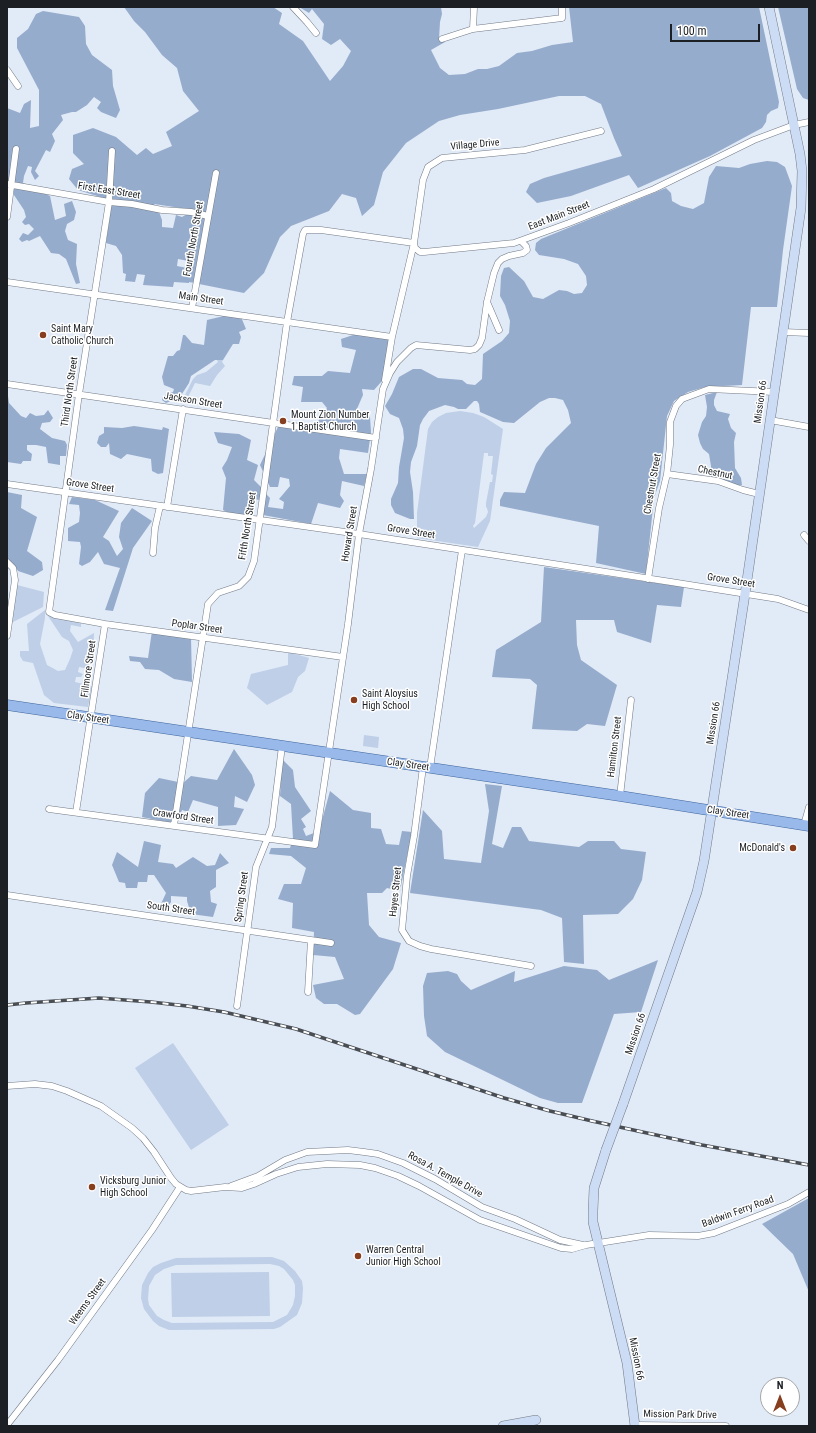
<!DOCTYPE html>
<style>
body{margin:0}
#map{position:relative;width:816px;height:1433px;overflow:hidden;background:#e1eaf7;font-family:"Roboto Condensed",sans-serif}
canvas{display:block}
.frame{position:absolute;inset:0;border:8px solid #1c2024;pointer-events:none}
.north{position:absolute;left:760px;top:1377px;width:40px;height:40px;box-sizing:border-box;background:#fff;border:1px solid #a4a6a7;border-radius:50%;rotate:0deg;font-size:11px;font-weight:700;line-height:16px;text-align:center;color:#1c2024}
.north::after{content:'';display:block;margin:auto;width:14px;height:18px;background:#863e1e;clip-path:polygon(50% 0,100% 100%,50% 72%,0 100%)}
.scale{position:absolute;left:670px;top:24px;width:90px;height:18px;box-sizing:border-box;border:2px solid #1c2024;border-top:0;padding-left:5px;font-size:12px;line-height:14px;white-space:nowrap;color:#1c2024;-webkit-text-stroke:3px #fff;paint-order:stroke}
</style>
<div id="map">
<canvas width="816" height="1433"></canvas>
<div class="frame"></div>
<div class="north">N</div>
<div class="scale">100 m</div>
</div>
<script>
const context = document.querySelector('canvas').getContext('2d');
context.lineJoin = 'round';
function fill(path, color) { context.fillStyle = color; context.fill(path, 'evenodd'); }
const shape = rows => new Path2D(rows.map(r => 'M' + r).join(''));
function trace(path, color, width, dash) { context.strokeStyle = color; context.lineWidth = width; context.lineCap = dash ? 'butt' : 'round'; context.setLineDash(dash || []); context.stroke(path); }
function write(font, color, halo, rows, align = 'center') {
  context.font = font + ' "Roboto Condensed",sans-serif'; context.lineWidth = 3; context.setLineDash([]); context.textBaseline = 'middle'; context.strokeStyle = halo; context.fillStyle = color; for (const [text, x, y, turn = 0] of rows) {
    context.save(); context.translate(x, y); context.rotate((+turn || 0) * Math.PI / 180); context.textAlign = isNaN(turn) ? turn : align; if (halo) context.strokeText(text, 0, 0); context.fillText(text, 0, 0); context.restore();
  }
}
fill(shape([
 [217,360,223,360,222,362,225,366,217,375,210,386,195,383,188,397,185,395,193,379,197,375,206,372,218,362],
 [460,411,473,413,484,417,503,429,490,521,478,547,417,538,417,513,428,429,432,422,438,417,446,413],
 [484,453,488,453,488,456,493,456,491,474,493,475,492,482,490,482,486,503,486,507,487,508,488,512,486,517,474,528,473,526,475,523],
 [17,585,44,592,43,607,11,623],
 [45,610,45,618,40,644,47,665,58,671,65,670,70,659,73,650,69,641,62,637,46,613,81,623,81,627,71,625,70,631,78,642,94,633,93,663,84,668,79,667,78,672,83,674,81,677,76,677,75,682,92,686,88,707,54,703,44,695,33,663,23,661,20,656,20,651,29,651,27,624],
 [288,652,309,658,305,671,298,677,292,692,267,705,247,688,251,674,288,665],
 [364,735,379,737,378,748,363,746],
 [173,1043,229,1125,191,1150,135,1068],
 [272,1257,284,1261,295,1271,302,1281,303,1288,302,1303,297,1315,280,1327,274,1329,169,1330,159,1326,153,1321,144,1309,141,1298,142,1285,148,1273,153,1267,161,1263,176,1258],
 [270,1264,279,1266,284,1269,293,1280,295,1285,295,1296,293,1305,287,1315,273,1322,172,1323,164,1320,157,1316,149,1305,148,1299,149,1286,155,1275,164,1269,176,1265],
 [269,1272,270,1316,172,1317,171,1273]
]), '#becfe7');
fill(shape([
 [124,7,273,7,282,13,279,24,303,41,330,81,343,66,351,51,340,39,331,45,322,39,324,24,312,9,309,13,299,7,441,7,442,14,440,22,439,39,445,42,431,50,440,68,449,75,465,74,478,69,487,69,499,66,517,53,532,51,552,45,573,42,569,7,759,7,779,102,778,108,771,111,767,115,766,122,762,128,710,156,638,188,629,175,571,196,537,203,526,192,530,184,544,178,622,156,614,138,601,104,585,96,559,96,498,109,460,115,439,121,406,143,383,172,374,205,362,216,356,198,342,194,329,211,291,226,280,237,264,273,244,293,189,282,189,283,174,282,173,287,143,285,145,275,137,274,135,282,125,281,126,274,123,273,122,255,116,246,106,243,111,207,116,203,158,209,162,220,162,227,173,228,176,215,182,217,194,210,154,204,157,209,116,202,78,190,69,179,72,169,84,164,73,153,73,135,93,128,116,137,137,155,146,148,153,154,172,146,166,132,199,111,183,91,177,68,162,55,145,32,134,21],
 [178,259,189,261,193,264,187,272,187,268,177,266],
 [778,7,809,7,809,100,803,98,797,89],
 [43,11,79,17,85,26,86,44,92,55,112,70,113,86,120,110,116,118,101,112,97,108,101,102,94,97,87,105,76,112,72,112,61,115,63,120,52,134,55,141,50,152,46,150,35,171,39,176,35,180,31,172,32,167,28,166,24,176,23,183,50,196,55,220,66,216,64,204,72,201,76,212,74,220,67,224,65,231,68,240,77,244,76,264,80,283,76,284,66,259,59,254,51,253,40,236,29,241,27,240,22,242,19,239,23,233,28,235,34,229,29,224,25,225,22,222,26,217,24,210,14,195,13,180,7,180,7,108,20,113,24,104,31,100,30,128,39,126,39,90,17,48,17,38,28,29,36,14],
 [767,161,777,162,785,167,792,186,783,250,777,307,751,307,742,385,705,387,688,392,674,401,667,416,660,481,654,498,646,574,596,563,599,526,500,506,500,500,504,492,525,493,536,464,546,448,571,423,568,410,563,400,555,398,549,398,540,402,514,423,503,422,480,412,479,404,477,401,474,401,466,409,458,409,454,407,445,405,429,411,423,419,420,425,417,446,411,462,410,472,413,492,414,519,410,519,395,513,391,505,391,499,398,483,399,467,404,438,403,429,399,418,390,414,385,406,392,394,399,377,413,369,421,369,438,378,462,380,467,384,475,385,482,379,483,354,502,341,509,333,510,321,505,305,500,296,501,276,504,268,509,267,524,281,533,297,543,299,559,290,567,291,574,294,582,293,587,285,586,276,578,264,564,259,539,255,535,250,536,243,541,239,666,188,671,193,672,201,681,206,693,209,704,203,709,177,716,166,739,168,750,164],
 [228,315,241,317,246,329,239,332,241,337,239,344,233,344,223,360,215,360,191,376,189,383,180,397,166,403,162,400,163,396,173,392,174,389,164,385,162,377,168,356,173,356,177,351,180,350,183,335,185,335,192,343,204,345,207,320],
 [356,334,389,339,382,381,374,390,362,389,363,395,356,411,370,417,371,432,368,453,340,449,339,458,344,474,367,474,364,486,342,481,340,495,344,501,340,508,318,503,311,524,263,515,259,507,266,494,270,498,268,507,283,509,284,502,279,499,290,486,289,479,280,477,278,487,270,487,260,465,278,427,316,424,327,408,322,402,301,402,303,387,292,385,294,376,322,376,328,371,350,373,356,350,342,347,341,339],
 [7,389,9,403,21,416,26,418,30,413,36,416,44,415,48,410,53,418,50,422,42,423,40,429,52,438,65,441,67,445,66,456,60,456,60,465,48,463,46,447,36,445,27,445,27,450,32,454,31,461,23,461,21,464,7,462],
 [717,392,714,400,714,405,717,411,730,414,728,419,731,428,736,433,734,442,735,468,741,478,742,485,737,485,711,477,711,466,709,454,703,449,700,443,698,435,702,422,706,416,707,407,705,395],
 [134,426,162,430,163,427,169,429,163,473,158,474,152,471,151,459,127,454,121,459,110,454,109,443,106,447,101,447,97,443,99,436,104,433,104,427,122,428],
 [214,432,239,434,251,440,247,460,258,465,254,480,263,489,259,500,252,498,244,516,233,515,223,510,226,478,222,468,227,460,232,447,218,443],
 [7,492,22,495,21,508,37,517,27,551,42,562,43,570,33,576,18,571,14,565,7,560],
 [72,497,95,500,119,511,103,537,109,541,117,556,123,549,119,537,121,523,132,508,152,521,133,548,113,611,105,610,120,568,104,564,98,552,90,562,82,566,79,564,81,547,80,542,68,541,68,528,79,522,80,513,79,505,69,504],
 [544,567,684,587,681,607,657,605,651,643,617,632,614,620,576,620,577,645,581,660,617,685,605,726,587,724,577,731,532,729,537,685,530,679,492,677,496,650,541,622],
 [152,631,191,637,192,682,174,679,159,670,145,669,140,662,130,661,129,656,148,658],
 [234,749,252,775,255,785,247,802,235,796,234,807,244,809,236,825,218,826,218,807,193,800,188,812,182,810,177,824,142,817,145,793,159,778,183,783,191,776,217,780],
 [282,759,293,770,295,787,311,811,301,819,306,827,303,829,306,836,319,831,330,791,353,810,371,813,371,828,381,829,386,844,399,845,402,831,412,832,400,891,387,888,382,893,367,893,369,925,379,937,401,943,393,969,360,1014,355,1015,337,1004,324,1004,316,998,313,985,344,979,335,957,313,955,314,932,292,928,293,903,278,899,284,884,301,884,306,868,291,856,269,854,271,848,290,848,293,839,291,804,280,796],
 [485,784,502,786,492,844,503,848,512,827,521,827,529,841,579,847,588,841,614,841,621,849,646,852,642,880,633,899,618,914,583,915,584,964,564,962,562,918,541,910,410,893,423,810,442,831,444,859,481,863,489,811],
 [144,841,161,845,158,862,173,864,176,868,193,857,207,866,215,865,220,853,229,863,216,870,216,887,210,891,211,902,217,904,213,917,191,914,187,901,187,897,171,896,171,902,167,908,160,906,166,893,154,875,148,875,147,882,138,882,137,888,126,888,125,883,119,882,112,865,117,852,138,867],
 [658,960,641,1012,614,1014,582,1103,558,1103,540,1098,445,1052,427,1036,424,1016,423,986,427,973,448,971,457,974,461,981,471,990,515,971,514,982,564,966,597,970,609,980],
 [809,1198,809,1292,793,1254,762,1224]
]), '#96accc');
const street = shape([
 [293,7,307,22,316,33],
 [473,29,474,7],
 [442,39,473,29,562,18,562,7],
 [7,70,18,86],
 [112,151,109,202,79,394,49,612,55,615,105,624,343,657],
 [7,184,109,202,132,204,162,210,191,212,208,216],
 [7,217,16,149],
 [7,282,392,337],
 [487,302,499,330],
 [192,308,216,173],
 [783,332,809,333],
 [385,380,392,337,414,243,423,180,428,167,442,158,525,150,601,131],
 [7,384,376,438],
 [770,420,809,427],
 [667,474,718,481,743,490,759,494],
 [7,484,359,534,671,582,778,599,809,610],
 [167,507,183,409],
 [804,535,809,541],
 [153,553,155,528,160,506],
 [7,562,13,568,15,580,7,636],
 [648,579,659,508,667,474,670,445,670,422,676,406,682,399,709,389,774,392],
 [423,767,414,836,407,876,402,930,409,941,420,946,431,949,531,966],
 [430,768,462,550],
 [620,796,631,700],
 [49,809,315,845,348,624,359,534,371,469,383,389,390,373,397,362,411,348,416,345,470,350,475,349,479,345,482,338,487,302,494,273,498,263,502,259,509,256,523,253,527,250,526,246,521,241],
 [76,812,105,624],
 [174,825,208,604,218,593,239,586,248,577,254,561,287,322,303,234,305,230,321,230,414,243,415,248,420,252,424,252,514,243,569,223,654,189,754,140,794,125,809,122],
 [804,825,809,807],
 [7,895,331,943],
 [308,992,311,940],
 [237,1006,256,867,272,827,282,746],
 [7,1086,35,1084,52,1086,67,1091,101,1106,132,1128,143,1138,154,1152,171,1178,176,1184,186,1190,191,1191,225,1187,242,1188,254,1184,276,1174,298,1167,327,1164,360,1165,375,1168,398,1176,419,1186,480,1220,561,1248,572,1249,586,1245,649,1235,698,1236,714,1233,788,1204,809,1192],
 [231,1186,258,1176,285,1160,307,1152,348,1150,364,1152,378,1154,403,1163,435,1179,482,1207,515,1219,560,1240,583,1245],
 [7,1425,58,1360,152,1230,180,1187],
 [635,1425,726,1426]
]);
const secondary = shape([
 [623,1104,697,892,704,861,745,594,801,208,802,171,800,154,769,7],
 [606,1150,594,1188,593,1211,593,1222,627,1363,635,1426],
 [503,1426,536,1420]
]);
const primary = shape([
 [7,705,620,796,809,826]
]);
trace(street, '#727a85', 7);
trace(secondary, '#727a85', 10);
trace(primary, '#40669c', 11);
trace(street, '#fff', 6);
trace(secondary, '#cbdcf4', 9);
trace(primary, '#98b9ea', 10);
const rail = shape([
 [7,1005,26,1003,99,998,151,1002,187,1006,224,1012,296,1029,504,1098,550,1111,592,1121,702,1145,809,1165]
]);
trace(rail, '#494e54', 3.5);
trace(rail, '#fff', 2, [6]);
const secondaryBridge = shape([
 [606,1150,623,1104]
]);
trace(secondaryBridge, '#727a85', 10, []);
trace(secondaryBridge, '#cbdcf4', 9);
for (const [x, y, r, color] of [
 [43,335,4,"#863e1e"],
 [283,421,4,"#863e1e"],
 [354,700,4,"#863e1e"],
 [793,848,4,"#863e1e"],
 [92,1187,4,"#863e1e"],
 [358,1256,4,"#863e1e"]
]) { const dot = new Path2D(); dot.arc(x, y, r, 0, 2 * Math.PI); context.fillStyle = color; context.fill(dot); trace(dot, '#fff', 1.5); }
write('10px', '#1c2024', '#fff', [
 ["Village Drive",475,145,-5],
 ["First East Street",109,191,9],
 ["East Main Street",559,216,-21],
 ["Fourth North Street",194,239,-80],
 ["Main Street",201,299,8],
 ["Third North Street",70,392,-82],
 ["Jackson Street",193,401,9],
 ["Mission 66",761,402,-82],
 ["Chestnut",715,473,12],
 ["Chestnut Street",653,484,-80],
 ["Grove Street",90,486,8],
 ["Fifth North Street",248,526,-81],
 ["Grove Street",411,532,9],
 ["Howard Street",350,534,-81],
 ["Grove Street",731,581,9],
 ["Poplar Street",197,627,8],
 ["Fillmore Street",89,669,-82],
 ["Clay Street",88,718,8],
 ["Mission 66",714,723,-81],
 ["Hamilton Street",615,747,-83],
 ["Clay Street",408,765,8],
 ["Clay Street",728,813,8],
 ["Crawford Street",183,817,8],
 ["Hayes Street",396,892,-84],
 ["Spring Street",242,897,-82],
 ["South Street",171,909,8],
 ["Mission 66",636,1034,-71],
 ["Rosa A. Temple Drive",445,1175,29],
 ["Baldwin Ferry Road",738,1212,-20],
 ["Weems Street",88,1302,-54],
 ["Mission 66",636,1359,79],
 ["Mission Park Drive",680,1415,1]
]);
write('10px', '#1c2024', '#fff', [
 ["Saint Mary",51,329],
 ["Catholic Church",51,341],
 ["Mount Zion Number",291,415],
 ["1 Baptist Church",291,427],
 ["Saint Aloysius",362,694],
 ["High School",362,706],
 ["McDonald's",785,848,"right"],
 ["Vicksburg Junior",100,1181],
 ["High School",100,1193],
 ["Warren Central",366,1250],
 ["Junior High School",366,1262]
], 'left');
</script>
